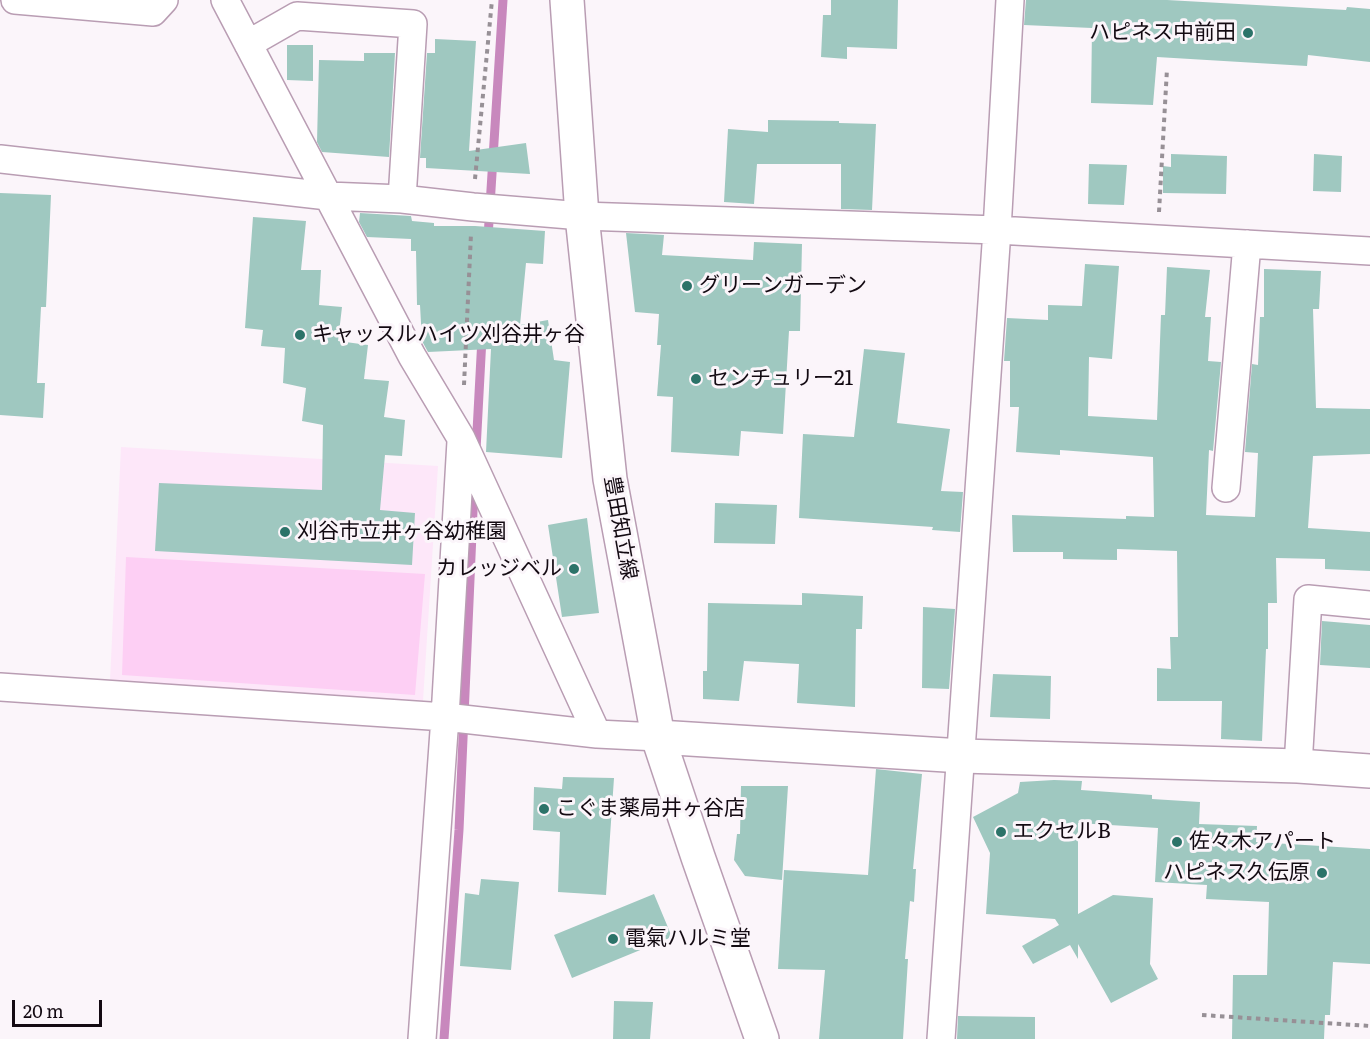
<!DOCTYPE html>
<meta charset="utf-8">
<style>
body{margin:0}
#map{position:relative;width:1370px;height:1039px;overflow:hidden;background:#fbf5fa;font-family:Literata,serif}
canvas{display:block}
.scale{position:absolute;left:12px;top:1000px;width:90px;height:27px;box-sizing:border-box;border:3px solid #130a12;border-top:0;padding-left:8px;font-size:18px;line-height:21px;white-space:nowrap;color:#130a12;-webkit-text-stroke:4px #fbf5fa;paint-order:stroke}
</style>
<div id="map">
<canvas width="1370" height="1039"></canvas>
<div class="scale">20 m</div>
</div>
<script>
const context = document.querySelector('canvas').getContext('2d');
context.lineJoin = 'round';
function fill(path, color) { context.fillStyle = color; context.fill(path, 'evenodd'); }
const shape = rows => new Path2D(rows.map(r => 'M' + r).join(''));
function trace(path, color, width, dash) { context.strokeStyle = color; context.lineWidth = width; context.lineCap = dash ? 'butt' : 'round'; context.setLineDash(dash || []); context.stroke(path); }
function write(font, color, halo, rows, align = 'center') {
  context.font = font + ' Literata,"Noto Sans JP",serif'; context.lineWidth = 6; context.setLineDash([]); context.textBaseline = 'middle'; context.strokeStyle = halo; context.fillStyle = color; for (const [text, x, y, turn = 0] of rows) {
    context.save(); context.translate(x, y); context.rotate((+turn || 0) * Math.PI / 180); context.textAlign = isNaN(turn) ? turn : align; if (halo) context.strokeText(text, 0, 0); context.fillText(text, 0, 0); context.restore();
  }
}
fill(shape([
 [121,447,438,466,423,701,110,681]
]), '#fde7f9');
fill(shape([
 [126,557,425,574,415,695,122,675]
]), '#fdcff4');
trace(shape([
 [488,237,503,0],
 [476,450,482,338],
 [444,1039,459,830,474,488]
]), '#c888bd', 9);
fill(shape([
 [831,0,898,0,897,49,847,47,847,59,821,57,823,15,831,15],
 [1026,0,1167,0,1346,10,1347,7,1370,9,1370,62,1308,55,1307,66,1157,57,1153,105,1091,103,1092,28,1024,25],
 [435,39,476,41,469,151,526,143,530,174,426,168,426,158,420,158,427,53,435,53],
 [287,45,313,45,313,81,287,80],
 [364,53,395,53,389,157,322,152,317,142,319,60,364,61],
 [768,120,839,121,839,123,876,124,872,210,841,209,841,164,757,164,754,204,724,202,728,129,768,132],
 [1171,154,1227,156,1226,194,1163,193,1163,166,1171,167],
 [1314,154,1342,156,1341,192,1313,191],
 [1089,164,1127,165,1124,205,1088,204],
 [0,193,51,195,46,307,41,307,37,383,45,383,43,418,0,415],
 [360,213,411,216,412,221,434,223,434,226,475,226,545,231,543,264,526,263,520,325,548,320,554,360,570,362,562,458,486,452,491,349,428,352,422,341,420,305,417,305,416,251,411,251,411,239,367,237,359,222],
 [253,217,306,221,301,270,321,270,319,305,342,307,338,341,368,345,364,379,389,381,384,417,405,420,402,456,385,455,380,510,415,513,412,565,155,551,159,483,322,490,323,425,302,421,306,388,283,383,285,348,261,346,263,330,245,328],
 [626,233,664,235,662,255,753,260,754,242,802,244,800,331,789,331,783,434,741,431,739,456,671,452,673,397,657,396,661,345,657,345,659,314,635,312],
 [1085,264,1119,266,1112,359,1089,357,1088,416,1157,420,1161,315,1165,315,1167,267,1210,270,1205,317,1211,317,1208,361,1221,362,1213,451,1209,450,1206,515,1255,517,1258,453,1245,452,1252,364,1258,365,1260,317,1264,317,1264,269,1321,271,1319,309,1313,309,1316,408,1370,409,1370,454,1313,456,1308,528,1370,532,1370,571,1325,569,1325,559,1276,558,1277,603,1268,603,1268,649,1266,649,1262,741,1221,739,1222,701,1157,701,1157,668,1171,669,1170,637,1178,637,1177,551,1117,549,1117,560,1063,559,1063,552,1013,552,1012,515,1126,519,1126,516,1154,517,1153,457,1060,450,1060,455,1016,452,1019,407,1010,407,1010,361,1004,361,1007,318,1048,320,1048,305,1082,306],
 [864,349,905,353,897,423,950,429,941,491,963,492,960,532,932,530,933,527,799,518,803,434,854,437],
 [715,503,777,505,775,544,714,543],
 [587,518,599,613,562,617,548,525],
 [802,593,863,596,862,629,856,629,855,707,797,703,799,664,744,661,739,701,703,699,703,671,707,671,708,603,802,605],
 [923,607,955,609,949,689,922,688],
 [1322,621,1370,625,1370,668,1320,665],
 [993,674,1051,676,1050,719,990,717],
 [876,769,922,774,913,869,916,869,914,902,910,901,905,959,908,959,903,1039,819,1039,825,970,778,969,784,870,868,875],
 [563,777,614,778,606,895,558,892,560,832,533,830,534,787,562,789],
 [1054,780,1082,781,1081,790,1152,795,1152,799,1200,802,1199,824,1257,826,1256,842,1370,849,1370,964,1333,962,1330,1015,1325,1015,1324,1039,1232,1039,1233,975,1267,975,1269,902,1206,899,1207,885,1155,882,1158,828,1078,823,1078,914,1113,895,1153,898,1150,964,1158,979,1111,1003,1078,944,1078,959,1070,945,1033,964,1022,946,1059,925,1055,919,986,914,990,853,973,817,1018,793,1020,782],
 [741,786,788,786,782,880,745,876,734,860,737,834,740,834],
 [481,879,519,882,511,970,460,966,465,893,479,895],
 [654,894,672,937,572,978,554,935],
 [614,1001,653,1002,650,1039,613,1039],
 [958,1016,1035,1017,1035,1039,957,1039]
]), '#9fc8c0');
const street = shape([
 [15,0,153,12,164,0],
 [225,0,412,356,461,438,597,734],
 [248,44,297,16,413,24,402,199],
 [0,159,328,196,402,199,473,207,582,216,997,230,1370,251],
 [1226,488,1247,244],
 [0,687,445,717,597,734,658,737],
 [1298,766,1308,599,1370,605],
 [422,1039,445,717,461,441],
 [941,1039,997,230,1010,0]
]);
const secondary = shape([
 [658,737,962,756,1298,766,1370,771]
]);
const primary = shape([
 [567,0,582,216,610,479,650,693,658,737,698,857,762,1039]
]);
trace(street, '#b99db3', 30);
trace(secondary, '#b99db3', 36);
trace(primary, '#b99db3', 36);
trace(shape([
 [475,179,492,0],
 [1159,212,1167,69],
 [464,385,471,234],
 [1202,1015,1370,1026]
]), '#979096', 4, [4.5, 4.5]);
trace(street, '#fff', 27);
trace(secondary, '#fff', 33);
trace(primary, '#fff', 33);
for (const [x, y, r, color] of [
 [1248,33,6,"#2c7369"],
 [687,286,6,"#2c7369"],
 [300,335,6,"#2c7369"],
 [696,379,6,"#2c7369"],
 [285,532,6,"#2c7369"],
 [574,569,6,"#2c7369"],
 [544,809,6,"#2c7369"],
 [1001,832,6,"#2c7369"],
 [1177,842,6,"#2c7369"],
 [1322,873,6,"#2c7369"],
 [613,939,6,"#2c7369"]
]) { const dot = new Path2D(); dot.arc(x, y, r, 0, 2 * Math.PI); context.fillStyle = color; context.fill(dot); trace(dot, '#fbf5fa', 2); }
write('21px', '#130a12', '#fbf5fa', [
 ["ハピネス中前田",1236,33,"right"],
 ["グリーンガーデン",699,286],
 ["キャッスルハイツ刈谷井ヶ谷",312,335],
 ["センチュリー21",708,379],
 ["刈谷市立井ヶ谷幼稚園",297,532],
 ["カレッジベル",562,569,"right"],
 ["こぐま薬局井ヶ谷店",556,809],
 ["エクセルB",1013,832],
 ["佐々木アパート",1189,842],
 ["ハピネス久伝原",1310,873,"right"],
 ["電氣ハルミ堂",625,939]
], 'left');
write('21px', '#130a12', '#fbf5fa', [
 ["豊田知立線",620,528,80]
]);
</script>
